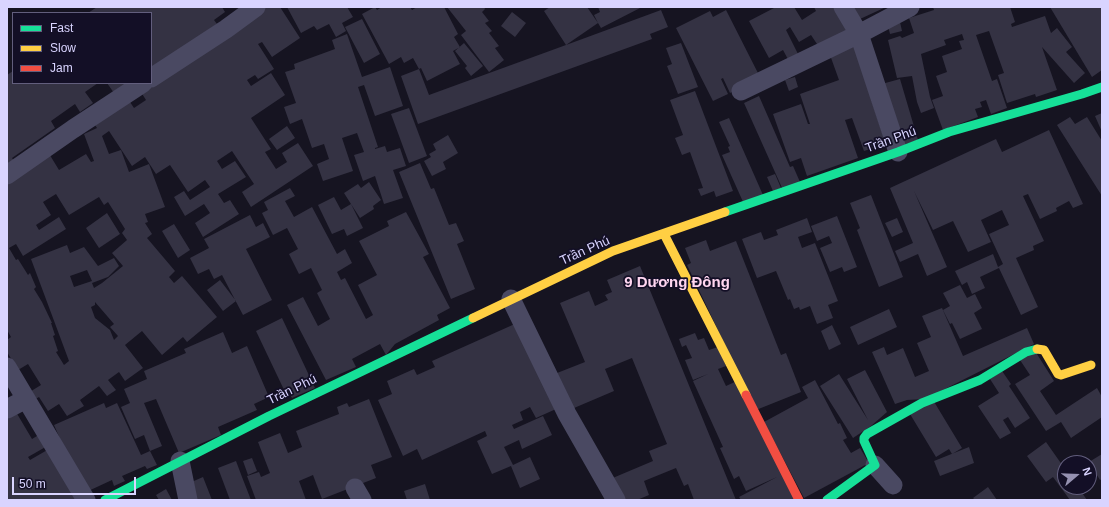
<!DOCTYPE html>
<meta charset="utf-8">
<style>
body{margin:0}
#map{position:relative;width:1109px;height:507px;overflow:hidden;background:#161421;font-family:Helvetica,sans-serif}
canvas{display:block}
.frame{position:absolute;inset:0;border:8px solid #d9d4ff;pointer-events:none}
.legend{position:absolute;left:12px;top:12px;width:140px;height:72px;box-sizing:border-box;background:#130f26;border:1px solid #625e7d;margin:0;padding:5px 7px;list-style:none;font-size:12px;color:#d9d4ff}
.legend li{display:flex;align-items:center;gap:8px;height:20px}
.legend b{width:20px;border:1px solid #625e7d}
.north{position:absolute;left:1057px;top:455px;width:40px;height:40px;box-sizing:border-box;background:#130f26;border:1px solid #625e7d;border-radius:50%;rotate:71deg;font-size:11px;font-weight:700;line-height:16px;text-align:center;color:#d9d4ff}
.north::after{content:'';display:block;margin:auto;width:14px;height:18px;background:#9591b1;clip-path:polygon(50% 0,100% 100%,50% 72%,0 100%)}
.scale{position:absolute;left:12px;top:477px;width:124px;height:18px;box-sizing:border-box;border:2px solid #d9d4ff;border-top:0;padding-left:5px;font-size:12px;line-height:14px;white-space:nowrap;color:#d9d4ff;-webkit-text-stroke:3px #130f26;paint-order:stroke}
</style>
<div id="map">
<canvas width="1109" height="507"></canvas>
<div class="frame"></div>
<ul class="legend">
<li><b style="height:5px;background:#16e098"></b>Fast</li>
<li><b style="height:5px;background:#ffcf43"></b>Slow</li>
<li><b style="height:5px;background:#f24e42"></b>Jam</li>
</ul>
<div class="north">N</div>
<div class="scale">50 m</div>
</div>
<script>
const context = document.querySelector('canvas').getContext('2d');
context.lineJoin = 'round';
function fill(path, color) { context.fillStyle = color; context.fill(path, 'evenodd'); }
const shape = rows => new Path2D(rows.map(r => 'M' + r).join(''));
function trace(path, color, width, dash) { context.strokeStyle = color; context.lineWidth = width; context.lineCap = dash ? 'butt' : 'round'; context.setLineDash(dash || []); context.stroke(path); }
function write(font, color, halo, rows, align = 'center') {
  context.font = font + ' Helvetica,sans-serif'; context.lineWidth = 3.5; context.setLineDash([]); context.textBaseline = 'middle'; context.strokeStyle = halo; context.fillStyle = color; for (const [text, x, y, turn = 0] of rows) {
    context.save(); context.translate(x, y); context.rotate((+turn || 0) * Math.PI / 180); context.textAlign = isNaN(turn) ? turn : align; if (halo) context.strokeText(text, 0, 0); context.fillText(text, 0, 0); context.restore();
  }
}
fill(shape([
 [97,7,222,7,225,12,214,20,217,24,151,70,151,13,88,13],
 [265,7,280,7,300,38,272,57,262,42,258,44,274,69,258,79,255,75,247,80,251,86,271,73,285,95,251,118,271,149,265,152,276,169,287,162,282,153,298,143,313,166,251,207,242,192,254,184,232,151,217,161,222,169,235,161,246,177,218,194,224,203,230,200,239,214,203,237,195,223,210,213,204,204,185,216,174,197,184,191,190,200,210,187,205,180,188,192,170,165,156,174,145,157,132,166,109,131,102,136,109,154,121,150,129,172,149,164,165,207,145,214,148,222,145,223,152,234,147,238,175,271,169,277,174,283,182,276,217,317,187,342,183,337,162,355,142,331,125,345,143,368,125,381,119,372,108,380,116,390,107,396,99,386,80,400,84,406,67,416,59,404,48,411,39,397,32,401,28,393,41,385,28,364,18,370,7,352,7,340,11,337,7,330,7,180,48,152,59,170,86,154,91,162,94,161,84,134,97,128,91,119,128,99,134,108,146,100,139,89],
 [56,194,69,215,99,197,104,205,108,202,125,229,122,233,127,240,112,253,123,266,102,283,94,288,92,283,108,277,119,266,114,258,98,266,84,247,70,253,67,245,31,259,69,361,64,365,56,352,58,351,53,336,55,335,51,323,52,323,42,302,34,289,36,287,30,273,28,275,18,259,16,260,9,248,16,244,23,256,66,229,59,217,39,230,36,225,51,215,43,202],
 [87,270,92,281,74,287,70,276],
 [95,302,114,324,110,327,118,336,114,340,110,330,95,318,91,307,95,305],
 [287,7,347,7,353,17,342,23,346,31,336,37,329,24,317,30,314,26,301,33],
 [375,7,377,10,382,7,410,7,412,10,417,7,444,7,458,34,454,37,460,47,453,51,460,64,427,81,421,68,419,69,413,58,404,63,401,57,389,64,362,14],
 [447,7,484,7,485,9,482,12,489,21,485,23,492,31,489,33,499,46,495,48,504,60,489,72,461,35,466,31],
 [550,7,587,7,598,23,594,15,600,12,598,7,642,7,601,28,598,23,566,45,661,10,668,27,650,34,652,39,418,124,401,76,419,69,429,95,566,45,544,11],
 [774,7,794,7,802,20,816,11,814,7,841,7,851,31,821,50,811,35,799,42,790,27,786,30,800,58,790,63,783,50,769,58,749,21,774,8],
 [853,7,886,7,860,19],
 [933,7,1010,7,1015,22,1011,24,1012,27,1045,16,1051,33,1057,28,1072,47,1066,52,1085,73,1074,83,1042,47,1057,90,1036,97,1035,94,1007,103,998,75,1004,73,989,31,976,35,992,81,997,79,1007,108,991,114,986,100,980,102,982,107,975,109,978,117,943,130,932,100,943,96,936,76,947,72,942,56,962,49,959,41,964,40,962,34,944,40,946,45,921,54,930,97,934,108,921,113,917,102,912,76,897,78,888,40,900,36,902,38,914,33,909,18,934,10],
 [1050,7,1102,7,1102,70,1092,77],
 [726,10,760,77,730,93,723,78,721,79,728,94,713,101,676,28,710,11,713,17],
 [512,12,526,23,515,37,501,26],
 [362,19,380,54,364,63,345,27],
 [900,22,902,31,890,34,888,26],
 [347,34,362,77,390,67,403,106,375,116,364,85,358,87,378,147,375,148,375,149,385,146,387,152,400,148,406,166,393,170,403,198,384,204,375,176,363,181,354,155,364,152,357,133,342,138,353,171,323,181,317,164,329,159,324,144,312,148,302,119,290,124,284,107,296,103,285,72,295,69,294,64,335,49,332,40],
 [464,43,483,66,471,76,465,68,467,66,455,51],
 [681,43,698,87,678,94,667,66,672,64,666,48],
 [858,45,876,97,871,99,886,144,864,151,852,118,845,120,858,158,807,176,801,158,790,162,773,114,801,104,808,124,810,124,800,94,839,80,830,55],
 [13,71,13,83,98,83,85,92,93,103,80,112,75,104,51,121,55,128,12,158,14,161,7,166,7,75],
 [795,77,798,87,789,91,785,80],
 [900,79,918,140,897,147,878,85],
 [107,83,128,83,114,93],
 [695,91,733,191,716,197,714,191,701,196,698,189,703,188,690,152,682,155,675,138,683,135,670,100],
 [759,96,790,167,793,166,800,182,783,190,744,103],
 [409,108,427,156,409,163,391,114],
 [1102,113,1102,132,1095,116],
 [1070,117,1075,124,1087,117,1102,141,1102,196,1057,125],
 [729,118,763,195,744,204,722,155,730,152,728,147,730,146,719,122],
 [287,126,295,138,277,150,269,139],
 [1049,130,1083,204,1073,208,1069,201,1056,208,1057,211,1040,219,1028,194,1023,196,1044,241,1033,246,1034,250,1016,258,1038,307,1021,315,999,268,980,277,985,288,972,294,967,282,962,285,955,271,993,254,998,267,1003,264,989,234,1009,225,1002,210,981,220,991,242,968,252,953,221,933,230,914,191,947,267,927,276,918,254,900,262,895,251,913,243,890,188,996,139,1002,152],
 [448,135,458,153,443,162,446,169,432,176,424,161,431,157,429,154,436,150,433,144],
 [420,163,431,189,434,188,449,225,456,223,464,241,457,244,475,289,451,299,399,172],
 [775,174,781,188,773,191,767,177],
 [369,182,381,200,373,206,374,209,360,218,351,204,363,228,347,236,344,229,332,234,318,205,334,197,341,210,351,204,344,193,358,184,361,188],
 [290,188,295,196,285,201,294,217,312,207,337,254,345,249,352,263,337,272,341,280,345,278,366,319,373,315,358,285,377,275,359,241,389,226,387,221,406,212,429,254,423,257,450,308,437,315,439,320,395,344,386,355,380,344,352,359,356,367,326,380,287,305,303,297,318,326,330,319,317,293,322,290,311,268,299,274,289,254,298,249,287,228,273,235,262,213,268,210,264,202],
 [871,195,903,277,879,287,857,230,860,228,850,203],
 [107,213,120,234,99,248,86,228],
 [250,215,256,227,263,223,270,237,246,249,272,300,243,315,222,275,214,279,209,269,198,274,190,258,209,248,204,239],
 [837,216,857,267,844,272,842,267,830,272,820,248,832,243,829,236,817,241,811,226],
 [807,218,812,232,798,237,802,248,815,243,838,301,828,305,833,318,817,324,810,306,800,310,799,307,794,309,790,299,788,300,776,271,757,278,742,239,761,232,764,240,778,235,776,230],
 [897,218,903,232,892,237,885,223],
 [174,224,190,250,178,258,162,231],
 [706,240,710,251,736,241,781,355,786,353,801,392,756,410,687,265,691,263,685,248],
 [640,266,736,500,694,500,688,484,684,486,676,468,644,481,649,495,637,500,620,500,608,480,653,461,649,451,667,444,632,358,605,369,614,391,567,411,552,375,585,362,560,303,589,291,595,306,608,300,605,295,612,292,607,280],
 [220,280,236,301,223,311,207,290],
 [960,285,967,298,975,294,982,308,974,313,982,329,960,339,952,323,950,324,943,310,950,306,943,293],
 [942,308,963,356,1027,328,1034,344,925,399,907,400,895,404,872,352,884,347,887,355,903,348,915,377,929,371,917,343,931,337,922,316],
 [889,309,897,327,858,345,850,327],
 [282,318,315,388,292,398,289,393,286,394,256,331],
 [517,323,556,409,536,418,530,407,520,412,523,420,512,425,514,429,543,416,552,435,522,449,519,440,504,447,513,465,530,457,540,479,520,488,511,466,492,474,477,441,487,436,485,431,422,460,417,449,403,456,378,400,392,394,387,381,414,369,417,375,435,367,432,361],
 [832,325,841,344,829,350,821,331],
 [223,332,232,353,247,346,269,397,254,404,257,410,218,427,221,435,179,453,156,399,144,403,162,446,150,451,144,435,135,439,121,407,130,403,124,389,147,379,144,371,186,353,184,349],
 [695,333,698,340,704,338,709,350,718,347,726,366,718,369,726,386,737,381,795,500,741,500,739,497,777,477,746,491,739,476,734,479,720,448,723,447,693,381,708,374,693,380,685,360,692,358,686,345,682,347,679,339],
 [1035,351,1054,381,1040,391,1056,415,1097,388,1102,397,1102,417,1071,438,1061,422,1046,431,1015,384,1030,375,1020,360],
 [865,370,887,412,871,426,853,438,820,386,839,374,868,420,847,379],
 [1002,371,1011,384,1009,386,1030,418,1015,428,1008,417,1003,420,1011,433,1000,439,978,406,999,393,990,379],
 [815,380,838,424,840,423,847,438,843,440,851,453,860,448,869,463,804,498,764,422,808,398,802,387],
 [369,399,392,457,371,465,376,478,322,499,313,475,299,481,306,500,256,500,247,476,259,472,261,477,270,473,258,442,280,433,288,453,302,447,296,431,339,414,337,407,347,403,349,407],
 [933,400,962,448,952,454,949,449,936,457,910,414],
 [104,403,106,408,117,403,141,455,150,451,157,465,147,469,145,466,122,476,125,481,114,486,112,480,84,493,54,425],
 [16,412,32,439,42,433,49,445,28,457,30,460,49,449,79,500,7,500,7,417],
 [1046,442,1065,469,1065,487,1078,487,1087,500,1070,500,1053,477,1046,482,1027,456],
 [969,447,974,463,940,476,934,461],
 [1102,454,1102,479,1100,480,1089,462],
 [252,458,257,471,248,475,243,461],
 [236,461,242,477,251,500,230,500,218,468],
 [203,477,212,500,194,500,187,484],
 [425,484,430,500,407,500,404,491],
 [988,487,997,500,975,500,973,498],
 [166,489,172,500,159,500,156,495]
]), '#343243');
trace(shape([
 [843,7,859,34,898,152],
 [151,78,226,29,256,7],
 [741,91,859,34,910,7],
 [7,175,73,129,143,83],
 [511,299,567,414,616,500],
 [7,367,86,500],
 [7,409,26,399],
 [180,461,188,500],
 [875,465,893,485],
 [355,488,362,500]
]), '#4a4962', 19);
trace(shape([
 [725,212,898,152,949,132,1082,94,1102,87],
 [105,500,269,416,473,318],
 [827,500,875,465,864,441,864,438,867,434,922,403,980,380,1026,352,1037,349]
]), '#16e098', 9);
trace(shape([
 [664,234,746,395],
 [473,318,613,251,725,212],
 [1037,349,1044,350,1058,374,1061,375,1091,365]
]), '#ffcf43', 9);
trace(shape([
 [746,395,799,500]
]), '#f24e42', 9);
write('13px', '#d9d4ff', '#130f26', [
 ["Trần Phú",891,140,-20],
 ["Trần Phú",585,251,-24],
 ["Trần Phú",292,390,-26]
]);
write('bold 15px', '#ffd6f0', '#130f26', [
 ["9 Dương Đông",677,283]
]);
</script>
